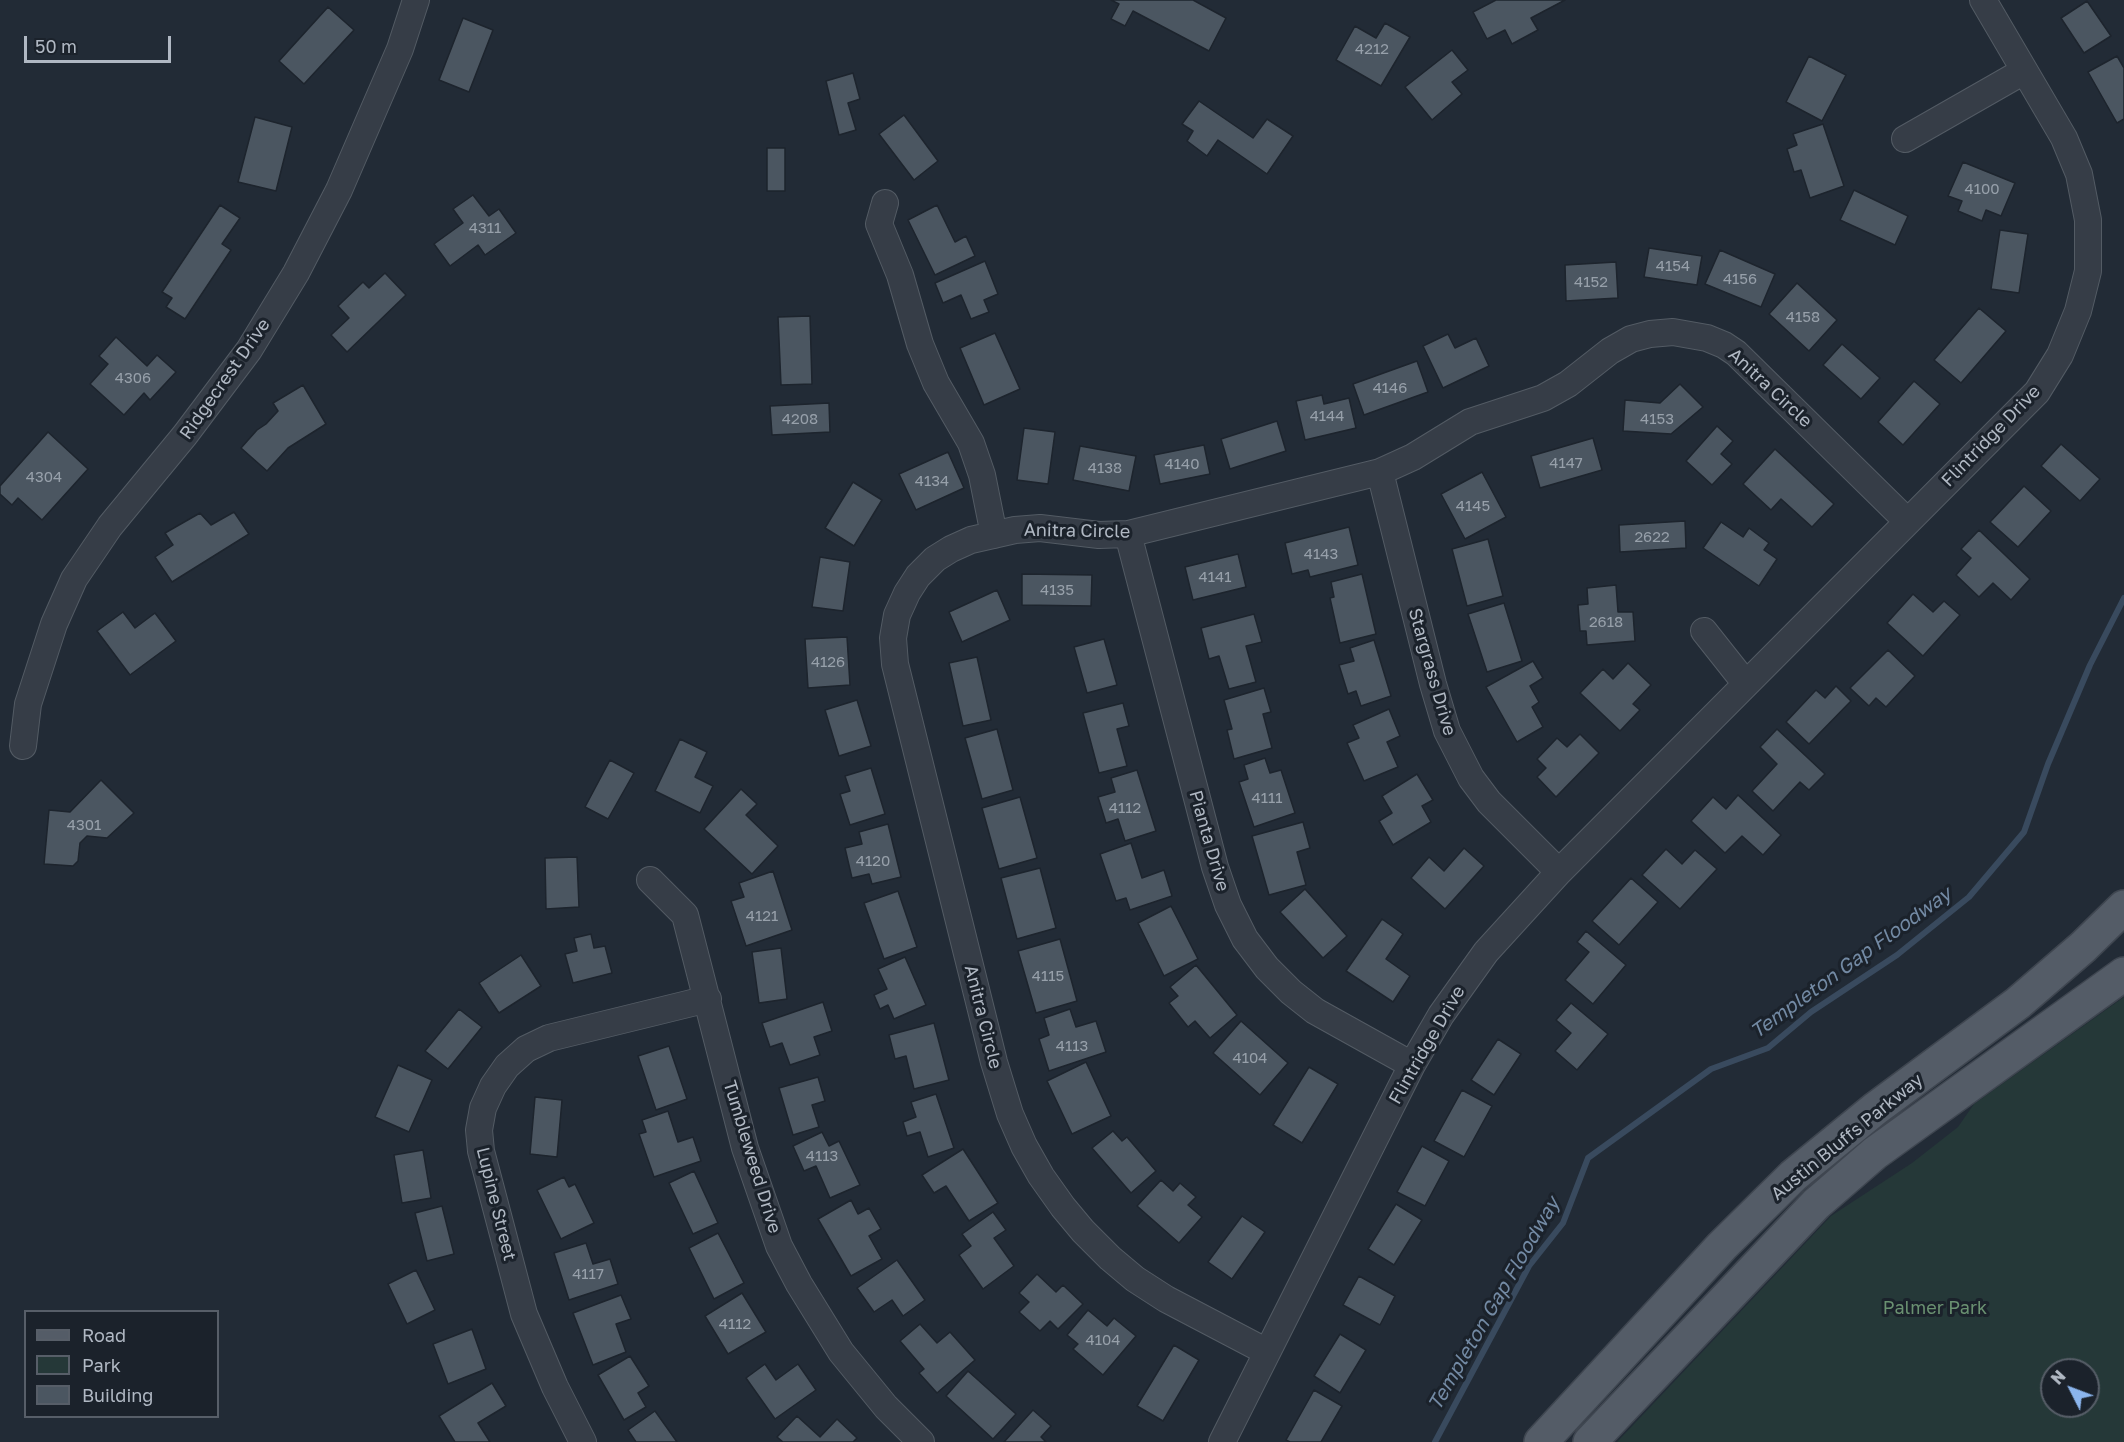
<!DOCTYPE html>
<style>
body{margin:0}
#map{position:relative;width:2124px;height:1442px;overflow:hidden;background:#222b36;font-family:"Golos Text",sans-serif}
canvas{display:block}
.legend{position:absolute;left:24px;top:1310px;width:195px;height:108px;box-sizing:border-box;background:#1b222b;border:2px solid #575e68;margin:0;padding:8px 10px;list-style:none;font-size:18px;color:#b0b8c3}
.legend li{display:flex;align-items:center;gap:12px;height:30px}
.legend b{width:30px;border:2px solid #575e68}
.north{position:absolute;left:2040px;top:1358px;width:60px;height:60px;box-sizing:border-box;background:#1b222b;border:2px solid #575e68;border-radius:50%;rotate:312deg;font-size:16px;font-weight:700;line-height:24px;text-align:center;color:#b0b8c3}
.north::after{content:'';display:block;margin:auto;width:21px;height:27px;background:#8bb5ed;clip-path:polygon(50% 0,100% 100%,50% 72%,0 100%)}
.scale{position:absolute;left:24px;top:36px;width:147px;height:27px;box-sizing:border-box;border:3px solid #b0b8c3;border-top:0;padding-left:8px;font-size:18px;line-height:21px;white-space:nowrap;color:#b0b8c3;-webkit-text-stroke:4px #1b222b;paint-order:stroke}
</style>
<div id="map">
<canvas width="2124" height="1442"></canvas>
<ul class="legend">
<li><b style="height:8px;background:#545c67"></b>Road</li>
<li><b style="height:16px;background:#253838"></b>Park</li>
<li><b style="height:16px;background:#4b5661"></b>Building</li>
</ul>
<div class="north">N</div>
<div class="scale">50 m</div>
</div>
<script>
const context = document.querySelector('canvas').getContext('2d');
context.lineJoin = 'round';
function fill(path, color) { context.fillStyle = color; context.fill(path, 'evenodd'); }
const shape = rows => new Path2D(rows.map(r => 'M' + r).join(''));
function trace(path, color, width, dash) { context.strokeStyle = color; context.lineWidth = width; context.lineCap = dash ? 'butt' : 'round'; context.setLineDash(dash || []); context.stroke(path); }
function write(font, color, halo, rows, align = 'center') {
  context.font = font + ' "Golos Text",sans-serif'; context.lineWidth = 6; context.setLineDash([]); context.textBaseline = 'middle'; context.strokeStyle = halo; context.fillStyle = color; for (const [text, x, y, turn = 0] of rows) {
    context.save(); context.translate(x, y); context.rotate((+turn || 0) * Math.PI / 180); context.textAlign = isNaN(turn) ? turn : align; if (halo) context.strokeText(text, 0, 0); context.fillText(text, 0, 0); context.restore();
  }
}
fill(shape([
 [2124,997,2124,1442,1617,1442,1831,1216,1912,1163,1958,1127,1974,1104],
 [2052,1370,2088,1370,2088,1406,2052,1406]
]), '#253838');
trace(shape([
 [1435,1442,1529,1266,1563,1223,1588,1158,1711,1069,1768,1048,1811,1012,1897,955,1969,897,2024,832,2048,764,2090,665,2124,598]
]), '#394a5e', 6);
const building = shape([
 [1111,0,1193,0,1226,18,1209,51,1133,11,1125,26,1111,19,1119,4,1111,0],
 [1496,0,1565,0,1531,18,1538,30,1512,44,1505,30,1487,39,1473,12,1496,0],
 [2087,1,2111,36,2084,53,2061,18,2087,1],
 [328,7,354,30,304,84,279,61,328,7],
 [463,18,493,30,469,92,439,80,463,18],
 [1385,23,1410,37,1381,86,1336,60,1355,26,1376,38,1385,23],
 [1452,50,1468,70,1452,82,1462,94,1432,120,1405,87,1452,50],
 [1809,56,1846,75,1822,121,1786,102,1809,56],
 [2117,56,2124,68,2124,119,2117,123,2088,72,2117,56],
 [853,73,860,99,848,103,856,130,839,135,826,81,853,73],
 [1199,101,1253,138,1267,119,1293,136,1267,174,1218,140,1207,156,1187,141,1193,131,1182,124,1199,101],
 [904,115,938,161,914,180,879,134,904,115],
 [255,117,292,127,276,191,238,182,255,117],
 [1823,124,1844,186,1810,198,1801,170,1794,172,1787,149,1797,145,1793,134,1823,124],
 [767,148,785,148,785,191,767,191,767,148],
 [1963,162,2015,183,2001,216,1986,210,1982,221,1958,211,1962,201,1948,196,1963,162],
 [1854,190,1908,216,1895,245,1840,220,1854,190],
 [473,195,489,216,499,209,516,233,485,255,478,245,450,266,434,244,463,223,453,209,473,195],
 [220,205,240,218,222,244,231,250,185,319,166,307,172,298,162,292,220,205],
 [937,205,955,242,966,236,975,256,935,275,908,220,937,205],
 [2000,230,2028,234,2019,293,1991,289,2000,230],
 [1649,248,1702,256,1697,285,1644,277,1649,248],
 [1720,250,1775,274,1761,307,1705,284,1720,250],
 [985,261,998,294,984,300,989,312,971,319,961,295,943,303,935,283,985,261],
 [1616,262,1618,298,1566,301,1565,265,1616,262],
 [385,273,406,295,347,352,331,335,349,318,338,306,363,282,369,288,385,273],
 [1797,283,1837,320,1809,351,1769,314,1797,283],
 [1979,308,2006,331,1961,383,1934,360,1979,308],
 [810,316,812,384,781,385,778,317,810,316],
 [995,333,1020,389,984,405,960,348,995,333],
 [1448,334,1455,348,1476,338,1489,366,1443,388,1423,346,1448,334],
 [116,337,147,366,157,355,176,372,150,400,144,393,124,415,90,384,108,364,99,356,116,337],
 [1842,344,1880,378,1861,399,1823,365,1842,344],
 [1417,361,1428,392,1364,415,1353,384,1417,361],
 [1914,381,1940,404,1903,445,1878,422,1914,381],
 [1680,384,1703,407,1671,434,1623,431,1625,400,1660,403,1680,384],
 [303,385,326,424,288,448,267,471,241,448,257,430,266,424,278,411,273,403,303,385],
 [1322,395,1324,404,1349,398,1356,428,1305,440,1296,401,1322,395],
 [829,403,830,432,772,435,770,406,829,403],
 [1277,421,1286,451,1230,469,1221,439,1277,421],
 [1717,426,1733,441,1721,454,1732,464,1712,485,1686,461,1717,426],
 [1024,428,1055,432,1048,484,1017,480,1024,428],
 [48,432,88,469,42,520,18,498,12,505,0,494,0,486,48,432],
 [1593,438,1602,470,1540,488,1531,456,1593,438],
 [2061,444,2100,479,2080,501,2041,466,2061,444],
 [1204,445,1210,474,1160,484,1154,455,1204,445],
 [1080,446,1136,456,1129,491,1073,480,1080,446],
 [1775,449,1834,504,1812,527,1781,499,1771,510,1743,484,1775,449],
 [948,452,964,488,916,510,899,474,948,452],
 [1482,472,1506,517,1465,539,1441,494,1482,472],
 [853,482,882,500,854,546,825,528,853,482],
 [2024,486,2051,511,2018,547,1990,522,2024,486],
 [234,512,249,534,172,582,155,557,173,545,165,533,200,513,211,525,234,512],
 [1685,521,1686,548,1620,552,1619,525,1685,521],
 [1721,522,1743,537,1749,528,1769,543,1764,550,1777,559,1759,586,1703,548,1721,522],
 [1349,527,1358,565,1310,577,1308,570,1292,574,1285,543,1349,527],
 [1979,530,2030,579,2011,600,1993,583,1979,597,1956,575,1971,558,1961,549,1979,530],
 [1488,539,1503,596,1467,606,1452,549,1488,539],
 [1238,554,1246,587,1193,600,1185,567,1238,554],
 [820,557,850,562,843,611,812,607,820,557],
 [1022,574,1092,575,1091,606,1022,605,1022,574],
 [1362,574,1376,634,1340,643,1330,598,1334,597,1331,582,1362,574],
 [1616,585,1618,612,1633,612,1635,641,1587,645,1586,631,1580,631,1578,605,1588,604,1587,588,1616,585],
 [997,590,1010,620,962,642,949,612,997,590],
 [1913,594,1933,612,1944,601,1960,615,1923,656,1887,623,1913,594],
 [1504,603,1522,661,1487,672,1468,614,1504,603],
 [123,612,135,628,155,613,176,641,130,675,97,631,123,612],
 [1254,614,1262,642,1246,646,1256,682,1229,689,1219,656,1209,659,1201,628,1254,614],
 [847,637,850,685,808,688,805,639,847,637],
 [1104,639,1117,685,1087,693,1074,647,1104,639],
 [1374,640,1391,696,1361,706,1356,691,1348,694,1339,665,1354,661,1350,648,1374,640],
 [1888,650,1915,676,1886,707,1876,698,1869,706,1850,688,1888,650],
 [977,657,991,720,963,726,949,663,977,657],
 [1533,661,1543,678,1530,686,1539,702,1532,707,1543,727,1517,742,1486,687,1533,661],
 [1628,663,1651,685,1633,704,1640,710,1620,731,1580,693,1603,669,1613,679,1628,663],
 [1836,686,1851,701,1809,744,1786,722,1816,690,1825,698,1836,686],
 [1264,688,1271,712,1263,714,1272,748,1234,759,1227,730,1232,729,1224,700,1264,688],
 [857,700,871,746,839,756,825,710,857,700],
 [1123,703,1129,726,1117,729,1127,766,1099,773,1083,713,1123,703],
 [1389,709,1400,736,1387,742,1398,767,1364,781,1347,743,1359,738,1353,725,1389,709],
 [997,729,1013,790,982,799,965,738,997,729],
 [1777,729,1825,774,1809,790,1800,782,1773,811,1752,791,1777,764,1760,747,1777,729],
 [1580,734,1599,753,1556,797,1537,777,1546,768,1537,759,1557,738,1567,747,1580,734],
 [680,739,707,752,695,777,713,786,700,813,655,791,680,739],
 [1265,758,1270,773,1281,770,1295,813,1254,827,1239,782,1248,779,1244,765,1265,758],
 [610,760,634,773,608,819,585,807,610,760],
 [871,768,885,814,850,825,840,794,850,791,845,776,871,768],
 [1137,770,1156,831,1125,841,1118,819,1106,823,1098,797,1115,792,1111,778,1137,770],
 [1417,774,1433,800,1422,806,1431,822,1393,845,1379,821,1392,813,1382,796,1417,774],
 [101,780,134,813,107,838,87,836,80,843,78,861,73,866,44,864,49,810,70,812,101,780],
 [741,789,757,804,746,815,778,846,752,874,704,829,741,789],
 [1738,795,1781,835,1763,855,1742,836,1725,853,1691,821,1713,797,1726,809,1738,795],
 [1020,797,1037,858,999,869,982,808,1020,797],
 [1303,822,1310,848,1297,852,1306,885,1269,895,1252,836,1303,822],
 [888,824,901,877,872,884,869,874,852,878,845,848,862,844,859,832,888,824],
 [1131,843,1142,878,1164,870,1172,896,1130,910,1126,898,1116,901,1100,854,1131,843],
 [1464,848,1484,866,1445,909,1411,878,1429,857,1444,871,1464,848],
 [1666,849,1682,864,1695,850,1717,869,1680,909,1642,875,1666,849],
 [577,857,579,907,546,909,545,858,577,857],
 [1040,868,1056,928,1017,939,1001,878,1040,868],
 [773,871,792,930,746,946,731,901,744,897,739,883,773,871],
 [1631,878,1658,902,1619,945,1592,921,1631,878],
 [1305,889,1347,936,1323,958,1280,912,1305,889],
 [898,891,917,947,884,959,864,903,898,891],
 [1171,906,1198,959,1164,976,1138,923,1171,906],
 [1382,919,1403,934,1386,959,1410,976,1393,1002,1346,971,1382,919],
 [1586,931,1626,965,1593,1004,1565,980,1589,952,1577,942,1586,931],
 [591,934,594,948,605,946,612,973,573,983,565,954,577,951,574,938,591,934],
 [1060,939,1077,1001,1036,1013,1018,951,1060,939],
 [781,948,787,999,759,1003,752,952,781,948],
 [521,955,541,986,499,1013,479,983,521,955],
 [905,957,926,1005,894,1019,888,1005,880,1009,874,995,887,989,878,969,905,957],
 [1196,965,1237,1015,1210,1038,1195,1021,1188,1027,1169,1003,1178,996,1170,987,1196,965],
 [823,1002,832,1031,814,1037,820,1055,790,1065,782,1043,770,1047,762,1023,823,1002],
 [1571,1003,1608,1034,1577,1070,1555,1051,1571,1033,1556,1020,1571,1003],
 [459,1009,482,1027,448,1069,425,1051,459,1009],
 [1070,1009,1076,1027,1096,1021,1106,1052,1049,1071,1039,1039,1049,1035,1044,1018,1070,1009],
 [1241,1021,1288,1063,1260,1095,1213,1053,1241,1021],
 [934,1023,949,1080,914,1089,906,1056,895,1059,889,1035,934,1023],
 [1498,1039,1521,1054,1494,1095,1471,1080,1498,1039],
 [669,1046,687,1099,656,1110,638,1056,669,1046],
 [1086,1062,1111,1116,1072,1134,1047,1081,1086,1062],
 [398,1065,432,1080,409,1132,375,1117,398,1065],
 [1309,1067,1338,1084,1302,1143,1273,1125,1309,1067],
 [818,1077,825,1101,812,1105,819,1127,793,1135,779,1088,818,1077],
 [1462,1090,1492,1106,1464,1157,1434,1141,1462,1090],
 [936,1094,954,1148,928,1157,920,1132,907,1136,903,1122,916,1117,911,1102,936,1094],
 [535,1097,562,1100,557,1157,530,1154,535,1097],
 [668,1111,678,1142,693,1137,701,1161,654,1177,639,1134,646,1132,642,1120,668,1111],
 [1113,1131,1122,1141,1127,1137,1156,1171,1131,1193,1092,1148,1113,1131],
 [822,1132,829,1146,839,1141,860,1185,830,1198,816,1166,804,1171,793,1146,822,1132],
 [1422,1146,1449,1161,1425,1206,1397,1192,1422,1146],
 [963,1149,998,1203,969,1221,946,1186,934,1193,922,1175,963,1149],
 [423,1150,431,1198,402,1203,394,1155,423,1150],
 [694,1171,718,1223,693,1234,669,1183,694,1171],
 [564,1177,569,1187,575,1184,594,1223,561,1239,537,1190,564,1177],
 [1161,1180,1173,1191,1180,1183,1196,1197,1188,1205,1202,1217,1179,1243,1137,1206,1161,1180],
 [851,1200,858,1214,869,1208,881,1229,869,1236,882,1259,851,1276,818,1219,851,1200],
 [1396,1204,1422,1220,1394,1265,1368,1249,1396,1204],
 [442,1206,454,1254,427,1261,415,1213,442,1206],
 [993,1212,1006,1230,994,1238,1014,1266,983,1289,959,1255,971,1246,962,1234,993,1212],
 [1242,1216,1265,1232,1232,1279,1208,1262,1242,1216],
 [718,1233,744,1283,714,1299,689,1248,718,1233],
 [586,1243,593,1264,610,1259,618,1284,569,1300,554,1253,586,1243],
 [897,1260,925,1300,903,1316,892,1300,874,1312,857,1288,897,1260],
 [416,1270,435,1310,407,1324,388,1284,416,1270],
 [1037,1274,1056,1292,1063,1285,1083,1304,1058,1329,1050,1321,1040,1331,1019,1312,1029,1302,1019,1293,1037,1274],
 [1359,1276,1395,1296,1380,1325,1343,1305,1359,1276],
 [742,1293,766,1332,728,1354,705,1316,742,1293],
 [621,1295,631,1319,616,1324,626,1352,593,1365,573,1313,621,1295],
 [1088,1310,1107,1326,1114,1318,1136,1336,1103,1375,1073,1349,1078,1344,1067,1335,1088,1310],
 [920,1324,937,1343,950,1332,975,1360,937,1393,919,1373,924,1369,900,1341,920,1324],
 [472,1329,486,1369,448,1384,433,1344,472,1329],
 [1340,1334,1366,1350,1340,1393,1314,1376,1340,1334],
 [1174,1345,1199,1360,1163,1421,1137,1406,1174,1345],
 [630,1356,649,1386,638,1393,646,1407,624,1420,598,1375,630,1356],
 [765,1364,776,1380,798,1364,816,1390,775,1419,746,1378,765,1364],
 [968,1371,1016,1414,993,1439,946,1396,968,1371],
 [492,1383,506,1406,478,1423,490,1442,455,1442,439,1416,492,1383],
 [1314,1390,1342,1406,1321,1442,1290,1442,1286,1440,1314,1390],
 [1033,1410,1051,1426,1041,1437,1046,1442,1004,1442,1033,1410],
 [655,1411,677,1442,636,1442,628,1430,655,1411],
 [797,1416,820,1437,837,1419,857,1438,853,1442,783,1442,777,1437,797,1416]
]);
fill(building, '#4b5661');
trace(building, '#1d242d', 1.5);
const minor = shape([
 [1905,139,2024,71],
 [885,203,879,224,900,275,920,344,936,383,971,443,982,475,994,535],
 [1380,472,1433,684,1447,731,1471,778,1489,802,1559,872],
 [1128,534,1215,867,1228,905,1245,939,1267,968,1291,992,1315,1011,1412,1065],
 [1704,631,1746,684],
 [23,746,28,704,54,624,74,579,110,526,185,435,249,350,296,273,339,190,400,49,416,0],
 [650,880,685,915,745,1148,779,1246,799,1284,841,1352,886,1407,921,1442],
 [1267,1352,1166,1299,1135,1279,1110,1258,1083,1231,1063,1207,1041,1176,1024,1146,1010,1114,994,1062,895,664,893,638,897,615,907,593,918,576,935,559,951,549,971,540,1015,530,1040,528,1099,535,1128,534,1380,472,1413,457,1470,422,1543,398,1568,384,1610,351,1631,339,1650,334,1673,332,1707,338,1724,345,1736,353,1907,521],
 [583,1442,555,1387,524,1314,481,1151,479,1130,483,1108,493,1086,507,1066,526,1049,549,1038,708,999],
 [1222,1442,1412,1065,1441,1015,1486,952,1559,872,2037,392,2060,355,2078,311,2088,271,2088,220,2079,174,2064,138,1983,0]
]);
const major = shape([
 [1541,1442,1722,1246,1793,1176,1875,1109,2018,1003,2083,947,2124,907],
 [1590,1442,1816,1204,1875,1153,2124,974]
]);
trace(minor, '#535b64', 28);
trace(major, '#3f4650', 36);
trace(minor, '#363d47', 26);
trace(major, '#545c67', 33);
write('15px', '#97a0aa', null, [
 ["4212",1372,49],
 ["4100",1982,189],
 ["4311",485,228],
 ["4154",1673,266],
 ["4156",1740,279],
 ["4152",1591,282],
 ["4158",1803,317],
 ["4306",133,378],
 ["4146",1390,388],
 ["4144",1327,416],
 ["4208",800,419],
 ["4153",1657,419],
 ["4147",1566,463],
 ["4140",1182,464],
 ["4138",1105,468],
 ["4304",44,477],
 ["4134",932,481],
 ["4145",1473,506],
 ["2622",1652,537],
 ["4143",1321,554],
 ["4141",1215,577],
 ["4135",1057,590],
 ["2618",1606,622],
 ["4126",828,662],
 ["4111",1267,798],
 ["4112",1125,808],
 ["4301",84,825],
 ["4120",873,861],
 ["4121",762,916],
 ["4115",1048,976],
 ["4113",1072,1046],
 ["4104",1250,1058],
 ["4113",822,1156],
 ["4117",588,1274],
 ["4112",735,1324],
 ["4104",1103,1340]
]);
write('18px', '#b0b8c3', '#1b222b', [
 ["Ridgecrest Drive",225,379,-55],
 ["Anitra Circle",1770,388,43],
 ["Flintridge Drive",1991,436,-46],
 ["Anitra Circle",1077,531,1],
 ["Stargrass Drive",1432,672,74],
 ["Pianta Drive",1209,841,74],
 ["Anitra Circle",983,1017,76],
 ["Flintridge Drive",1427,1045,-60],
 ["Austin Bluffs Parkway",1847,1137,-39],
 ["Tumbleweed Drive",752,1157,73],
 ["Lupine Street",496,1204,76]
]);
write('18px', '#6a9171', '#1b222b', [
 ["Palmer Park",1935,1308]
]);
write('italic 20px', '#738aa4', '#1b222b', [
 ["Templeton Gap Floodway",1851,963,-36],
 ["Templeton Gap Floodway",1494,1304,-60]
]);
</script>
